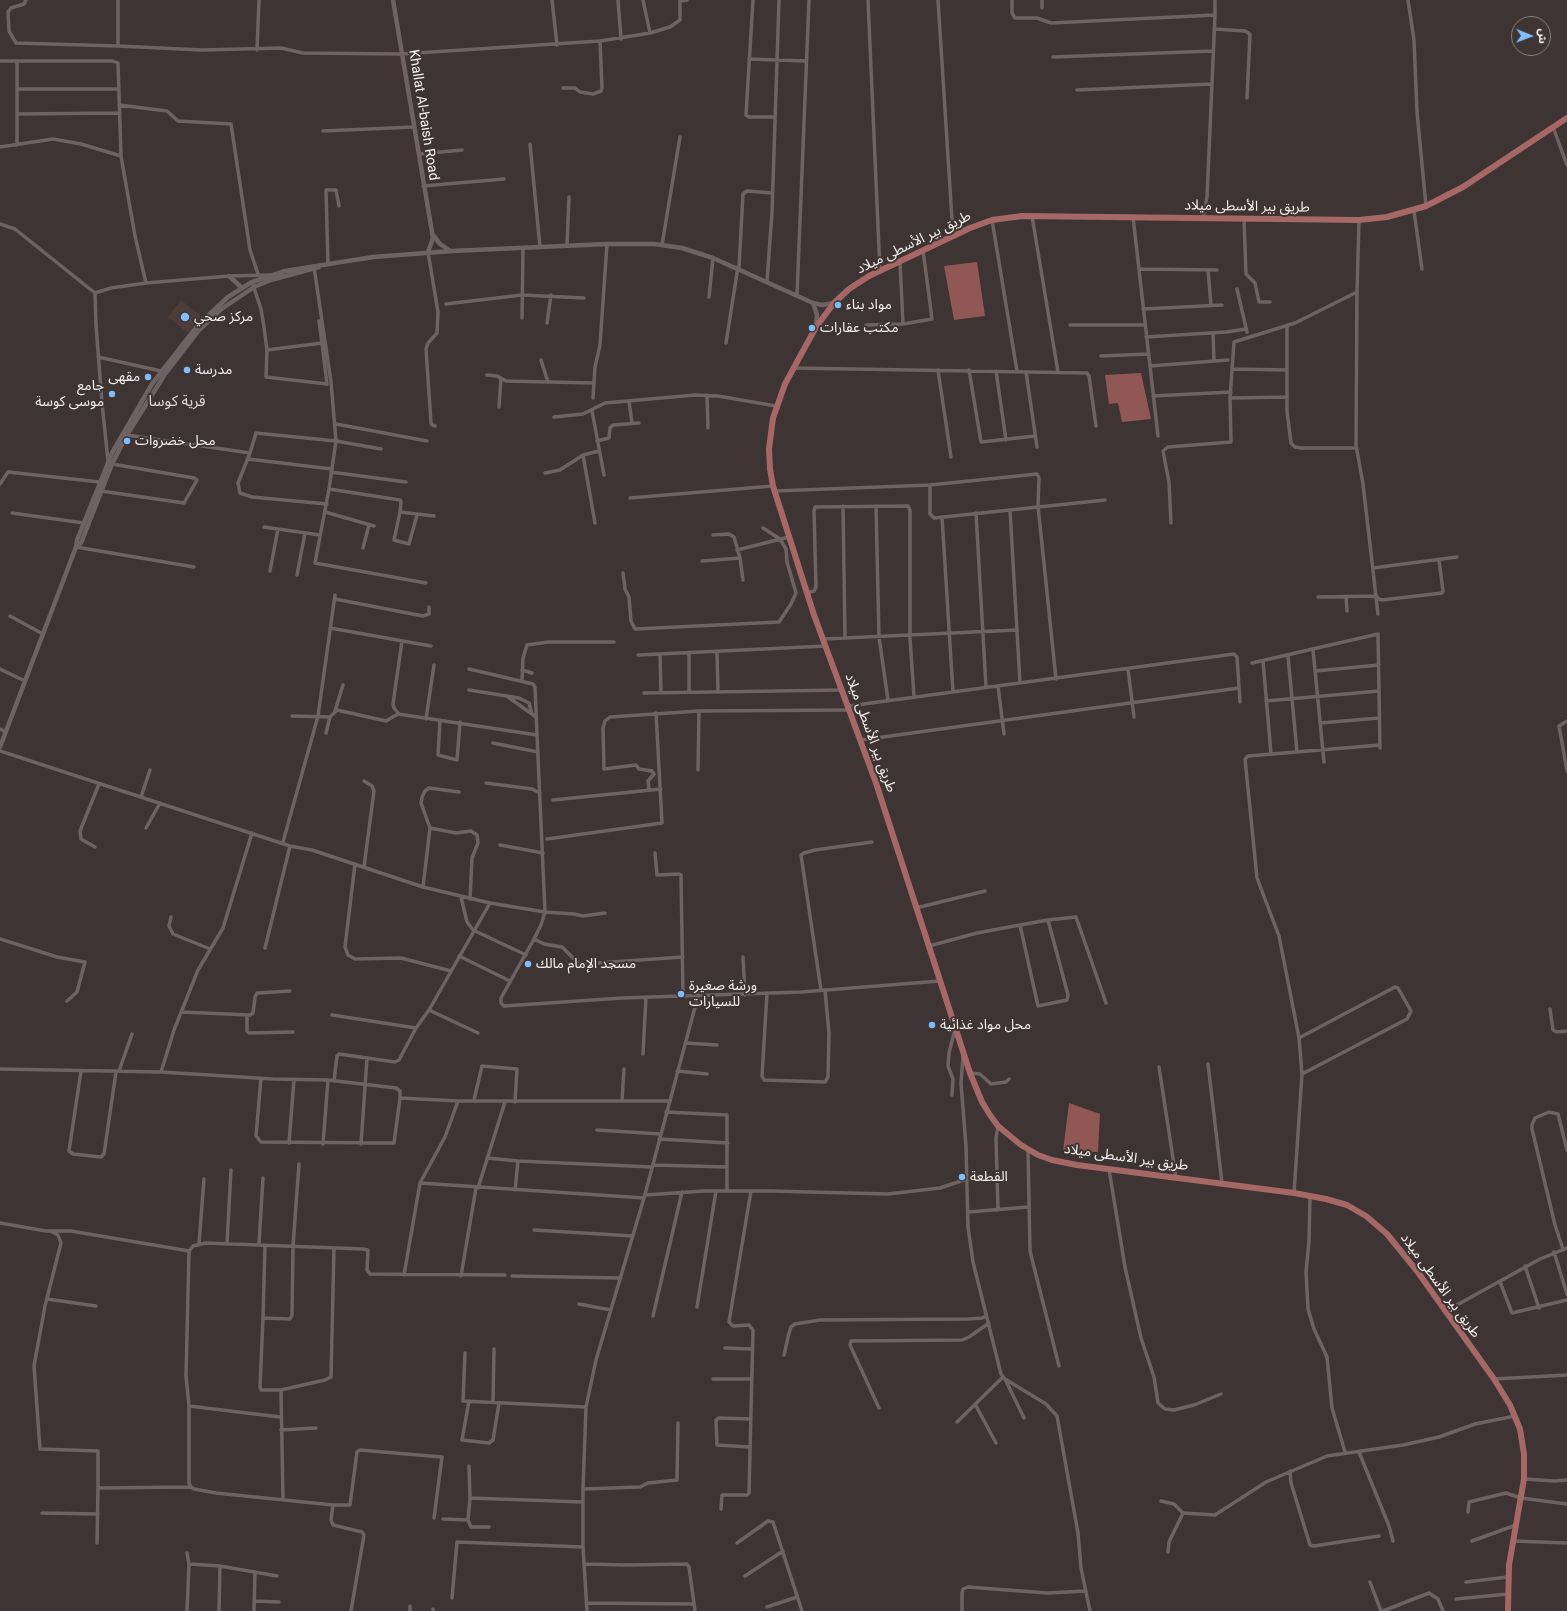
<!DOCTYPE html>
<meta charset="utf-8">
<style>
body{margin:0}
#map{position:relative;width:1567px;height:1611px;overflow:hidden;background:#3e3434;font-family:Roboto,"Noto Sans Arabic",sans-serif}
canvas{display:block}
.north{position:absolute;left:1511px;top:16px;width:40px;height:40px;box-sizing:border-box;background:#3e3434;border:1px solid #887f7f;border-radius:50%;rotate:91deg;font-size:11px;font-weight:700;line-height:16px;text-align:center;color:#f6f0ef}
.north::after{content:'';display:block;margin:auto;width:14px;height:18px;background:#7ebdf9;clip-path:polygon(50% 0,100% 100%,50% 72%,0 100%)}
</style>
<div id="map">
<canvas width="1567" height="1611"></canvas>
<div class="north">ش</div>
</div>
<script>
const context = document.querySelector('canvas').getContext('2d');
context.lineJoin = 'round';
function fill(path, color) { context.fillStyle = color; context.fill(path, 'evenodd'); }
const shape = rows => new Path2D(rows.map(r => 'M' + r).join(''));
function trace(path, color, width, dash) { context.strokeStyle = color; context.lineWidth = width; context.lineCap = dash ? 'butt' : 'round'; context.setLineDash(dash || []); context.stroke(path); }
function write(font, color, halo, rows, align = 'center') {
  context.font = font + ' Roboto,"Noto Sans Arabic",sans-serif'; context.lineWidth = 4; context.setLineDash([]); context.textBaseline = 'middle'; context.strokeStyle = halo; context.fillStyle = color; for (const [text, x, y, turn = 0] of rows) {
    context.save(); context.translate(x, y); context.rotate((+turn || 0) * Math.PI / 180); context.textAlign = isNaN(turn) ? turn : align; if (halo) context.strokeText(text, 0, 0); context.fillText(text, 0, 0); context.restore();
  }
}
fill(shape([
 [181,300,201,316,188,333,168,317]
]), '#4c3d3b');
fill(shape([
 [977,262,985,316,954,320,944,266],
 [1141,373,1151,419,1122,422,1118,403,1109,404,1105,375],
 [1069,1103,1100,1114,1098,1152,1063,1151]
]), '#915754');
trace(shape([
 [26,0,24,4,11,8,8,12,9,31,16,43,118,46],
 [118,0,118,46,202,50,281,48,303,53,401,54,600,41,650,33],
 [552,0,557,45],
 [618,0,621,39],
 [643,0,650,33,670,27,680,20,680,0],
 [753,0,746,115,749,117,775,117],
 [868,0,880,271],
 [938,0,953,235],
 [1012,0,1012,13,1015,18,1037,18,1051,23,1215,15,1207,197,1203,218],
 [1408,0,1414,40,1417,112,1426,206],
 [680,1,687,0],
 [1042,8,1042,0],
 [1215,15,1215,0],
 [1214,29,1245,31,1250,34,1247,98],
 [257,50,259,0],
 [1053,57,1213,51],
 [749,59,806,61],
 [0,61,113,61,118,63,121,156,135,236,146,283],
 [17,61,17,145],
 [563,88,575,88,580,92,593,94,601,91,602,88,600,41],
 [17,89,119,89],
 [1077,90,1211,84],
 [119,105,167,111,178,121,231,124,250,250,258,274],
 [17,114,120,113],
 [1553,127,1567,165],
 [323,131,414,127],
 [530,144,540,247],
 [0,147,53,139,81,144,121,156],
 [419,154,462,150],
 [423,186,504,179],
 [1414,211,1422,269],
 [1032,216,1058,372],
 [1133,217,1158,436],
 [1244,219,1246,274,1255,283,1259,302,1270,302],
 [992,220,1017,371],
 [1359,220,1357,292,1356,445,1363,484,1378,614],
 [0,224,15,229,95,293],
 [662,245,680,137],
 [567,246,569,197],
 [428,252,438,312,437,333,428,343,426,349,431,423,432,425,435,426],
 [900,262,903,324],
 [328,264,326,190,336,190,339,206],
 [314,267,331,382,336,441,329,489,315,563,426,583],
 [739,268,743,194,747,191,772,193],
 [1139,269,1217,270],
 [1208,270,1211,305],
 [767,281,772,213,779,0],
 [252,282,261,309,264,327,267,350,266,377,327,384,322,343,267,350],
 [1237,289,1247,332],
 [95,293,111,288,146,283,229,276,270,275],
 [95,293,96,325,102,403,108,461],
 [797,295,809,0],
 [709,297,713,258],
 [446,304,522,295,584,298],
 [1143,309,1222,305],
 [522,318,523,248],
 [319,321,322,343],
 [547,323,551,295],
 [866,325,903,324,932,319,923,250],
 [1070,325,1145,325],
 [1287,326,1287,411,1291,443,1295,447,1301,448,1356,448],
 [1213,333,1214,361],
 [1146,337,1226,332,1246,329],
 [726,343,738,267],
 [1101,356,1148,354],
 [98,357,161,371],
 [541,360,548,382],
 [1150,366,1228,360],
 [793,368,1087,373,1089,376,1096,426],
 [1232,369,1287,370],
 [938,370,951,457],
 [969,370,981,442,1035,436],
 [996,371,1006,440],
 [1026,372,1037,447],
 [487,375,497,376,506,381,594,383],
 [707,395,708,428],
 [1153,396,1231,392],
 [593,398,595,367,600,345,607,244],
 [1230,398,1287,397],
 [629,401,632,423],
 [499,407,501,378],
 [592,411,604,475],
 [554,417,583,414,605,403,695,395,718,396,776,406],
 [336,424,427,441],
 [127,435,250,453],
 [597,441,609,438,610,428,613,425,639,423],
 [583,455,595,523],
 [248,459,332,469],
 [331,472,406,482],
 [545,473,560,470,583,455,599,451],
 [0,484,8,472,100,482],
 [930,485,930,514,934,518,1105,500],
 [329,489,400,500,401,502,400,512,434,516],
 [101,491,184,503,197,480,194,478,112,464],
 [775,491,930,485,1037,474,1039,478,1038,506,1056,679],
 [630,498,773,486],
 [327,504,252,497,240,493,238,483,250,453,256,433,336,441,381,449],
 [843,506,845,638],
 [876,506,879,637,888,700],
 [1010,510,1020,683],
 [325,512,374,526],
 [400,512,394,540,409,544,417,515],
 [12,513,84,523],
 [976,513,986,687],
 [942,517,953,692],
 [1171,523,1169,482,1163,451,1168,447,1231,442,1230,398,1234,342,1295,323,1357,292],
 [264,527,320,535],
 [713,535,729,534,734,537,740,558,743,580],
 [76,547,194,567],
 [363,548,369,525],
 [737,550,789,537],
 [702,561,740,558],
 [1373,568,1457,557],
 [270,571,278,529],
 [623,573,625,589,629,597,631,621,635,629,779,622,791,604,796,593,787,562,786,549,780,539,763,528],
 [297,575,305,533],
 [807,593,814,591,816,587,814,511,815,507,908,506,910,510,910,639,914,696],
 [1318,597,1377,596],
 [1346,597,1347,611],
 [1376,598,1382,600,1442,593,1443,591,1439,560],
 [335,599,423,616,429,614,429,607],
 [10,616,43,634],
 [330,628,431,646],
 [823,639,1017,630],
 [1313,650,1324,762],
 [717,652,718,692],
 [660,654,661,693],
 [638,655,826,646],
 [1288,656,1297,752],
 [1263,661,1271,754],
 [1252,663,1378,634,1380,748],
 [0,669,25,681],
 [469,669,533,684,535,687,537,735],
 [1128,669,1134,717],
 [522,670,532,673],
 [1315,671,1379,665],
 [522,680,523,658,527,645,548,642,614,642],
 [998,686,1004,734],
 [469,690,519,698,529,703,532,714,536,717],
 [689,692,689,653],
 [644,693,842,690],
 [508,697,532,714],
 [1266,701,1379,691],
 [849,706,1234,654,1237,657,1240,702],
 [335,711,343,685],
 [399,714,394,708,393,704,402,641],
 [292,716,330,717,337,710,386,721,398,714,537,735,545,912,541,925,534,939,501,998,501,1003,504,1006,622,998,801,992,940,981],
 [426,719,434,665],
 [440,720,438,755,457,760,460,722],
 [1567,721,1559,726,1567,771],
 [1320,723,1379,718],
 [0,729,6,732],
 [326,733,330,717],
 [861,740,1239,688],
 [493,743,538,752],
 [0,751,290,846,312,850,423,887,490,903],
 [698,770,699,711],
 [364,781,372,786,374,791,364,867],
 [486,783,532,789,540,793],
 [649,790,648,781,654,774,652,771,639,769,636,765,604,769,603,728,605,721,610,717,699,711,849,710],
 [141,797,150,770],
 [553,800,661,789],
 [146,828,160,803],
 [430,828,456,833,471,831,477,835,478,843,472,858,470,899],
 [547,839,662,823,656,713],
 [283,842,318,716,335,595],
 [500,845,543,853],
 [95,847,81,839,80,831,99,784],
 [655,853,657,875,679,874,681,875,683,996],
 [355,864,345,947,348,955,355,959,401,958,451,971],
 [423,887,430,828,421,803,422,797,425,791,429,788,459,792],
 [461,897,467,922,473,930,526,955],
 [916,908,985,891],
 [171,917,169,926,173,934,210,949],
 [1048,920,1076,917,1106,1003],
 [0,939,57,957,85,962,77,992,67,1001],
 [534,939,544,944,562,947,578,963,583,964,683,957],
 [929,946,977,933,1020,925,1048,920,1068,995,1067,1000,1038,1006,1020,925],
 [265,948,290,846],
 [459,956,510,981],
 [743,957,745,995],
 [821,990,801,855,804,853,815,850,872,842],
 [767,993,762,1076,764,1080,825,1082,828,1077,829,1033,825,990],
 [1550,1009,1553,1030,1557,1032,1567,1031],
 [429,1010,478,1033],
 [181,1012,250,1015,253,1013,255,997,257,993,290,991],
 [247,1015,247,1031,249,1033,293,1032],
 [332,1015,416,1028],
 [1299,1038,1395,987,1398,988,1411,1011,1407,1019,1302,1074],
 [685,1043,717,1045],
 [643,1054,646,997],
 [963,1056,961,1083,966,1146,968,1227,973,1262,1001,1374,1005,1379,1046,1404,1057,1416,1078,1533,1081,1568,1090,1611],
 [1208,1064,1222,1183],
 [1159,1067,1176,1178],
 [0,1069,161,1072,273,1079,328,1080,396,1088,400,1091,400,1098,458,1101],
 [81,1071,69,1151,73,1154,101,1157,104,1154,116,1072],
 [119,1071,132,1034],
 [677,1071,707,1074],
 [161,1072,174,1030,198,970,223,928,252,833],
 [970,1073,980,1074,991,1084,1006,1082,1009,1079],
 [261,1078,256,1136,261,1142,394,1143,400,1098],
 [334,1081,337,1056,339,1054,395,1062,399,1060,416,1028,429,1010,490,903,545,912,574,914,583,916,605,913],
 [952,1095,953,1079,948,1066,949,1053,955,1029],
 [474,1100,482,1066,517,1069,515,1102],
 [622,1101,624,1069],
 [666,1112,727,1115,727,1191],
 [597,1130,660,1134],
 [659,1139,728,1143],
 [289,1143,294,1080],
 [323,1144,328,1080],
 [361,1144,367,1058],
 [1028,1150,1030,1251,1059,1366],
 [487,1158,518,1161],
 [653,1165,727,1167],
 [1109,1169,1125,1267,1141,1338,1154,1377,1158,1403,1165,1409,1174,1410,1194,1405,1221,1394],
 [420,1183,644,1198],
 [478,1188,505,1102],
 [515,1190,518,1161,652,1167],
 [1294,1193,1302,1074,1299,1038,1279,936,1257,878,1245,759,1248,756,1380,745],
 [645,1195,704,1191,771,1191,888,1194,940,1188,967,1179],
 [1310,1196,1309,1241,1306,1272,1308,1309,1314,1329,1327,1357,1332,1408,1345,1452],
 [998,1210,996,1138,998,1126],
 [968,1212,1028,1207],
 [0,1223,46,1231,71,1231,189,1251,186,1376,189,1406,189,1483,191,1487,194,1489,216,1493,333,1505],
 [534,1230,633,1236],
 [52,1232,58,1235,61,1243,45,1306,34,1366,40,1449,98,1451,98,1488,191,1487],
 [199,1244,204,1179],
 [227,1244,231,1170],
 [259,1244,263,1178],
 [265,1245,263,1318,290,1319,292,1315,293,1246,299,1164],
 [1563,1249,1555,1225,1532,1129,1532,1125,1535,1118,1549,1112,1558,1114,1567,1150],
 [189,1251,193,1246,206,1243,363,1249,368,1250,367,1270,370,1274,505,1275],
 [1554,1252,1567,1294],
 [1525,1266,1539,1308],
 [404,1275,420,1183,445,1137,458,1101,669,1101],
 [461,1276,476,1188],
 [512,1276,621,1278],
 [1500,1282,1512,1313,1567,1300],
 [47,1299,96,1306],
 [579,1304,611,1310],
 [697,1307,716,1191],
 [1446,1311,1540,1259,1567,1248],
 [653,1316,682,1192],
 [263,1318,260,1387,261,1390,281,1390,325,1380,331,1377,334,1248],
 [725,1348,751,1349],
 [465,1353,463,1401,586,1407],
 [784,1355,789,1333,791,1327,795,1324,820,1320,969,1319,982,1318,986,1316],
 [713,1379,751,1379],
 [1005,1379,1024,1418],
 [1494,1379,1567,1375],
 [281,1390,283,1500],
 [469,1401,462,1440,489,1443,493,1440,499,1403],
 [493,1402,494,1349],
 [975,1404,996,1443],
 [189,1406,280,1417],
 [879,1408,850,1345,851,1341,962,1340,969,1337,989,1323],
 [957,1422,1003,1377],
 [281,1430,316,1428],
 [749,1447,717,1445,716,1420,719,1418,750,1419],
 [1359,1452,1389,1526,1393,1541],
 [469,1466,470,1498],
 [1290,1471,1291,1483,1310,1545,1314,1546,1379,1536],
 [1524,1479,1555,1481,1567,1480],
 [583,1489,640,1487,648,1483,677,1480,678,1423],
 [1161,1501,1174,1504,1183,1513,1215,1515,1266,1482,1327,1456,1403,1445,1439,1437,1475,1424,1515,1416],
 [721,1509,722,1495,747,1495,749,1493,753,1330,749,1325,733,1326,729,1322,751,1191],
 [1468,1512,1469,1502,1506,1493,1521,1498,1567,1504],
 [42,1513,98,1514],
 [443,1519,468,1520,470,1498,583,1502],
 [468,1520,471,1527,489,1527],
 [1472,1541,1516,1525],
 [1513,1541,1567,1543],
 [97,1543,98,1488],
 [737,1543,768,1521,773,1522,802,1611],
 [1168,1552,1169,1542,1183,1513],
 [189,1564,220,1566,277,1576],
 [584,1564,627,1565,687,1564,689,1567,695,1611],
 [745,1576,783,1551],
 [1370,1582,1381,1611],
 [1466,1582,1508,1577],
 [452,1598,457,1542,583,1547],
 [1456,1599,1508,1594],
 [254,1601,279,1602],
 [587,1603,694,1604],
 [767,1607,797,1597],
 [187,1611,189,1564,187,1553],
 [219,1611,220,1566],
 [254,1611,255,1572],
 [351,1611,364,1535,362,1532,333,1525,331,1520,333,1505,350,1505,357,1452,360,1450,442,1457,434,1518],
 [410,1611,410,1606],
 [433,1611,433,1609],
 [587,1611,583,1547,583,1489,586,1407,596,1360,644,1198,698,996],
 [962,1611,962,1593,963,1589,968,1587,1047,1593,1086,1591],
 [1383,1611,1429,1593,1438,1599,1443,1611]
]), '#6e6362', 3.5);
trace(shape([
 [393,0,433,238,428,252],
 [433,235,440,244,449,250],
 [229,276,242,288],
 [813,303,817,315,816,326],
 [76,547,81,543,112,464,127,435,165,374,199,330,220,310,254,287,271,280,319,267],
 [0,747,76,547,77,540,112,453,152,384,198,325,228,297,252,282,285,271,373,257,452,251,607,244,654,244,682,248,713,258,813,303,822,305,834,303]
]), '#6e6362', 4.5);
trace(shape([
 [1508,1611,1509,1565,1524,1479,1524,1454,1520,1429,1510,1405,1494,1379,1417,1271,1387,1234,1366,1216,1347,1205,1326,1199,1294,1193,1077,1165,1052,1160,1038,1155,1021,1145,998,1126,990,1115,982,1102,970,1073,876,783,814,615,773,486,770,469,769,449,773,418,785,384,816,327,834,303,849,289,869,276,970,228,992,220,1022,216,1359,220,1387,217,1426,206,1463,187,1567,118]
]), '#a66867', 6);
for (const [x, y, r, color] of [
 [838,305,4,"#7ebdf9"],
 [185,317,5,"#7ebdf9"],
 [812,328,4,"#7ebdf9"],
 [187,370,4,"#7ebdf9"],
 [148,377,4,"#7ebdf9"],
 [112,394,4,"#7ebdf9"],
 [127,441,4,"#7ebdf9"],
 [528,964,4,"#7ebdf9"],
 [681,994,4,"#7ebdf9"],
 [932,1025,4,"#7ebdf9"],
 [962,1177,4,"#7ebdf9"]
]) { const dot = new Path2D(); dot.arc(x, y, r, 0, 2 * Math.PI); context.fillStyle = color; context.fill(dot); trace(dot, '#3e3434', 1.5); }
write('14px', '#f6f0ef', '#3e3434', [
 ["Khallat Al-baish Road",423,115,81],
 ["طريق بير الأسطى ميلاد",1247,207,1],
 ["طريق بير الأسطى ميلاد",914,243,-26],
 ["طريق بير الأسطى ميلاد",870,733,70],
 ["طريق بير الأسطى ميلاد",1126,1158,8],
 ["طريق بير الأسطى ميلاد",1440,1286,54]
]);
write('14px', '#f6f0ef', '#3e3434', [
 ["مواد بناء",846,305],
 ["مركز صحي",194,317],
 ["مكتب عقارات",820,328],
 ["مدرسة",195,370],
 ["مقهى",140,377,"right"],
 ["جامع",104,386,"right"],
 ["موسى كوسة",104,402,"right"],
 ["محل خضروات",135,441],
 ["مسجد الإمام مالك",536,964],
 ["ورشة صغيرة",689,986],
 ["للسيارات",689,1002],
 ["محل مواد غذائية",940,1025],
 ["القطعة",970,1177]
], 'left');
write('15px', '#e3d6d5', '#3e3434', [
 ["قرية كوسا",177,402]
]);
</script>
